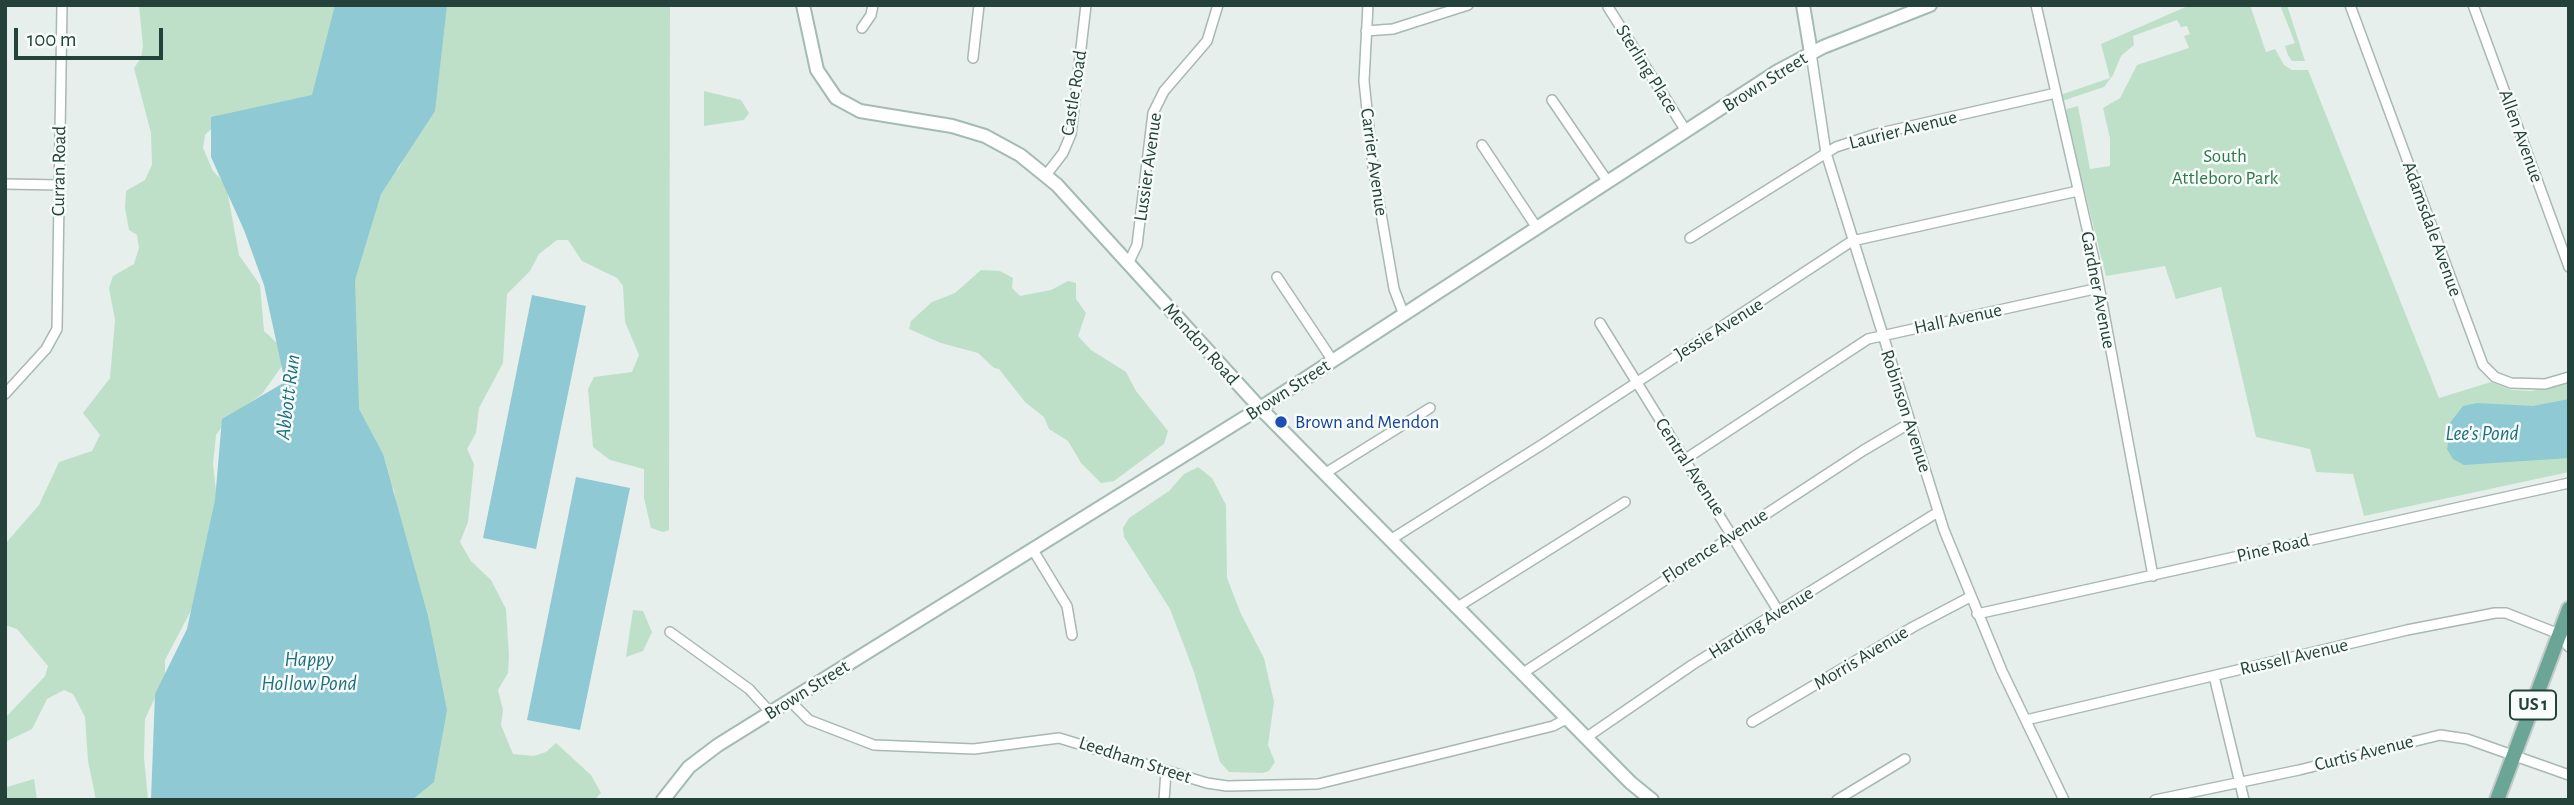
<!DOCTYPE html>
<style>
body{margin:0}
#map{position:relative;width:2574px;height:805px;overflow:hidden;background:#e6efeb;font-family:"Alegreya Sans",sans-serif}
canvas{display:block}
.frame{position:absolute;inset:0;border:7px solid #24423a;pointer-events:none}
.scale{position:absolute;left:14px;top:28px;width:149px;height:32px;box-sizing:border-box;border:4px solid #24423a;border-top:0;padding-left:9px;font-size:21px;line-height:24px;white-space:nowrap;color:#24423a;-webkit-text-stroke:5px #f7fbf9;paint-order:stroke}
</style>
<div id="map">
<canvas width="2574" height="805"></canvas>
<div class="frame"></div>
<div class="scale">100 m</div>
</div>
<script>
const context = document.querySelector('canvas').getContext('2d');
context.lineJoin = 'round';
function fill(path, color) { context.fillStyle = color; context.fill(path, 'evenodd'); }
const shape = rows => new Path2D(rows.map(r => 'M' + r).join(''));
function trace(path, color, width, dash) { context.strokeStyle = color; context.lineWidth = width; context.lineCap = dash ? 'butt' : 'round'; context.setLineDash(dash || []); context.stroke(path); }
function write(font, color, halo, rows, align = 'center') {
  context.font = font + ' "Alegreya Sans",sans-serif'; context.lineWidth = 5; context.setLineDash([]); context.textBaseline = 'middle'; context.strokeStyle = halo; context.fillStyle = color; for (const [text, x, y, turn = 0] of rows) {
    context.save(); context.translate(x, y); context.rotate((+turn || 0) * Math.PI / 180); context.textAlign = isNaN(turn) ? turn : align; if (halo) context.strokeText(text, 0, 0); context.fillText(text, 0, 0); context.restore();
  }
}
fill(shape([
 [139,5,334,5,336,14,311,104,218,122,205,135,203,148,213,171,226,184,239,255,260,285,264,331,280,346,284,363,262,394,229,417,216,435,213,464,217,500,207,580,165,660,165,676,145,719,144,758,148,800,96,800,88,761,85,717,73,694,64,690,47,699,32,729,5,742,5,718,45,676,48,666,17,629,5,625,5,544,39,505,59,462,92,451,100,435,83,413,110,378,115,320,109,288,113,276,134,264,139,248,137,235,129,230,125,208,126,191,145,180,152,165,151,133,134,68,141,58,143,46],
 [444,5,670,5,669,530,663,532,651,528,644,498,644,469,610,460,593,447,588,389,594,377,632,372,639,355,625,322,623,286,617,278,582,261,568,240,557,240,539,254,530,271,507,294,503,363,479,408,476,433,467,449,474,464,468,522,460,542,471,561,491,580,506,609,509,656,508,673,498,690,503,710,501,725,513,754,534,756,546,752,556,743,591,775,601,793,594,800,402,800,400,528,394,490,359,425,350,285,374,193,399,168,411,144],
 [2190,5,2250,5,2266,52,2275,49,2284,65,2292,70,2308,70,2439,398,2491,382,2512,390,2532,391,2569,382,2569,472,2364,516,2353,474,2316,472,2310,449,2256,437,2221,287,2176,299,2165,266,2106,276,2065,113,2067,109,2078,106,2090,169,2110,166,2110,138,2103,108,2120,98,2137,65,2189,48,2184,36,2190,34,2187,26,2181,27,2177,20,2133,36,2134,45,2121,56,2113,75,2104,87,2062,101,2060,95,2110,78,2101,44],
 [2280,5,2287,5,2305,61,2292,61,2288,55,2285,46,2295,43],
 [704,91,741,100,749,113,744,120,704,126],
 [981,270,1000,271,1013,278,1012,288,1020,296,1051,290,1068,281,1076,283,1076,299,1086,313,1078,336,1091,350,1126,372,1136,391,1168,431,1164,444,1114,481,1101,483,1081,463,1068,441,1049,429,1044,417,1025,402,999,369,994,368,978,353,941,343,909,329,911,321,932,302,955,293],
 [1198,467,1212,478,1226,505,1227,578,1241,614,1264,658,1274,702,1268,745,1275,762,1269,771,1263,773,1229,772,1220,762,1194,672,1170,609,1124,537,1123,528,1129,518,1169,491,1184,474],
 [633,610,643,611,652,632,643,651,626,657],
 [34,779,37,800,5,800,7,787]
]), '#bfe0c8');
fill(shape([
 [335,5,447,5,435,111,381,194,355,280,359,409,383,454,428,616,447,710,434,782,412,800,151,800,155,694,187,629,215,500,222,419,285,382,264,285,244,230,211,157,211,117,312,95],
 [532,295,586,306,536,549,483,538],
 [2569,399,2569,458,2464,465,2453,459,2447,449,2449,435,2446,428,2463,406,2477,403,2533,406],
 [576,477,630,488,580,730,527,720]
]), '#8ec9d4');
const street = shape([
 [1368,5,1364,81,1373,167,1394,289,1404,315],
 [2036,5,2094,259,2153,576],
 [2350,5,2483,365,2495,377,2511,383,2545,384,2569,377],
 [2473,5,2569,267],
 [1608,7,1686,131],
 [862,28,871,15,873,5],
 [1366,31,1393,29,1468,5],
 [1811,53,1826,153,1944,530,2002,671,2064,800],
 [973,58,979,5],
 [1552,100,1608,182],
 [1482,145,1537,228],
 [1046,175,1063,153,1071,134,1086,5],
 [5,184,59,185],
 [1690,238,1836,147,1876,134,2056,93],
 [1129,262,1137,245,1153,113,1164,91,1207,41,1218,5],
 [1277,277,1333,361],
 [1600,323,1779,612],
 [5,394,46,349,57,329,62,5],
 [1684,460,1868,339,2099,288],
 [1324,474,1430,408],
 [1390,540,1543,444,1852,241,2078,191],
 [1033,550,1067,606,1072,635],
 [1456,608,1625,502],
 [1977,614,2569,483],
 [670,632,749,689,771,713],
 [1523,673,1864,450,1910,423],
 [2214,676,2244,800],
 [790,701,809,720,874,745,974,749,1059,738,1207,783,1227,786,1318,784,1553,726,1568,718],
 [2026,720,2407,630,2495,613,2506,613,2559,634,2569,647],
 [1752,722,1913,627,1970,597],
 [1587,737,1692,665,1938,512],
 [1164,800,1166,771],
 [1837,800,1905,759],
 [2155,800,2299,770,2440,735,2467,739,2569,775]
]);
const secondary = shape([
 [803,5,817,70,836,98,860,111,952,126,985,136,1020,155,1057,185,1260,408,1631,783,1652,800],
 [1803,5,1811,53],
 [663,800,689,767,718,745,1260,408,1778,71,1823,47,1930,5]
]);
const primary = shape([
 [2497,800,2569,609]
]);
trace(street, '#a8b8b2', 12);
trace(secondary, '#a4bbb3', 16);
trace(primary, '#c2cac8', 18);
trace(street, '#fff', 9);
trace(secondary, '#fff', 12);
trace(primary, '#6aa596', 14);
for (const [x, y, r, color] of [
 [1281,422,7,"#1a4fb4"]
]) { const dot = new Path2D(); dot.arc(x, y, r, 0, 2 * Math.PI); context.fillStyle = color; context.fill(dot); trace(dot, '#f7fbf9', 2.5); }
for (const [x, y, w] of [
 [2533,705,46]
]) { const box = new Path2D(); box.roundRect(x - w / 2, y - 14.5, w, 29, 5); context.fillStyle = '#f7fbf9'; context.fill(box); trace(box, '#24423a', 2); }
write('bold 18px', '#24423a', null, [
 ["US 1",2533,705]
]);
write('19px', '#24423a', '#f7fbf9', [
 ["Sterling Place",1647,69,58],
 ["Brown Street",1765,82,-32],
 ["Castle Road",1074,93,-81],
 ["Laurier Avenue",1903,130,-14],
 ["Allen Avenue",2521,136,70],
 ["Carrier Avenue",1374,162,82],
 ["Lussier Avenue",1148,167,-82],
 ["Curran Road",59,171,-89],
 ["Adamsdale Avenue",2432,229,70],
 ["Gardner Avenue",2098,290,79],
 ["Hall Avenue",1958,319,-12],
 ["Jessie Avenue",1719,329,-32],
 ["Mendon Road",1201,344,48],
 ["Brown Street",1288,390,-33],
 ["Robinson Avenue",1906,411,72],
 ["Central Avenue",1690,467,57],
 ["Florence Avenue",1715,546,-33],
 ["Pine Road",2273,548,-13],
 ["Harding Avenue",1761,623,-32],
 ["Russell Avenue",2294,657,-13],
 ["Morris Avenue",1861,658,-31],
 ["Brown Street",807,690,-32],
 ["Curtis Avenue",2364,753,-14],
 ["Leedham Street",1135,760,18]
]);
write('19px', '#2d7a4b', '#f7fbf9', [
 ["South",2225,156],
 ["Attleboro Park",2225,178]
]);
write('19px', '#164399', '#f7fbf9', [
 ["Brown and Mendon",1295,422]
], 'left');
write('italic 21px', '#1c6f80', '#f7fbf9', [
 ["Abbott Run",288,397,-83],
 ["Lee's Pond",2482,434],
 ["Happy",309,660],
 ["Hollow Pond",309,684]
]);
</script>
